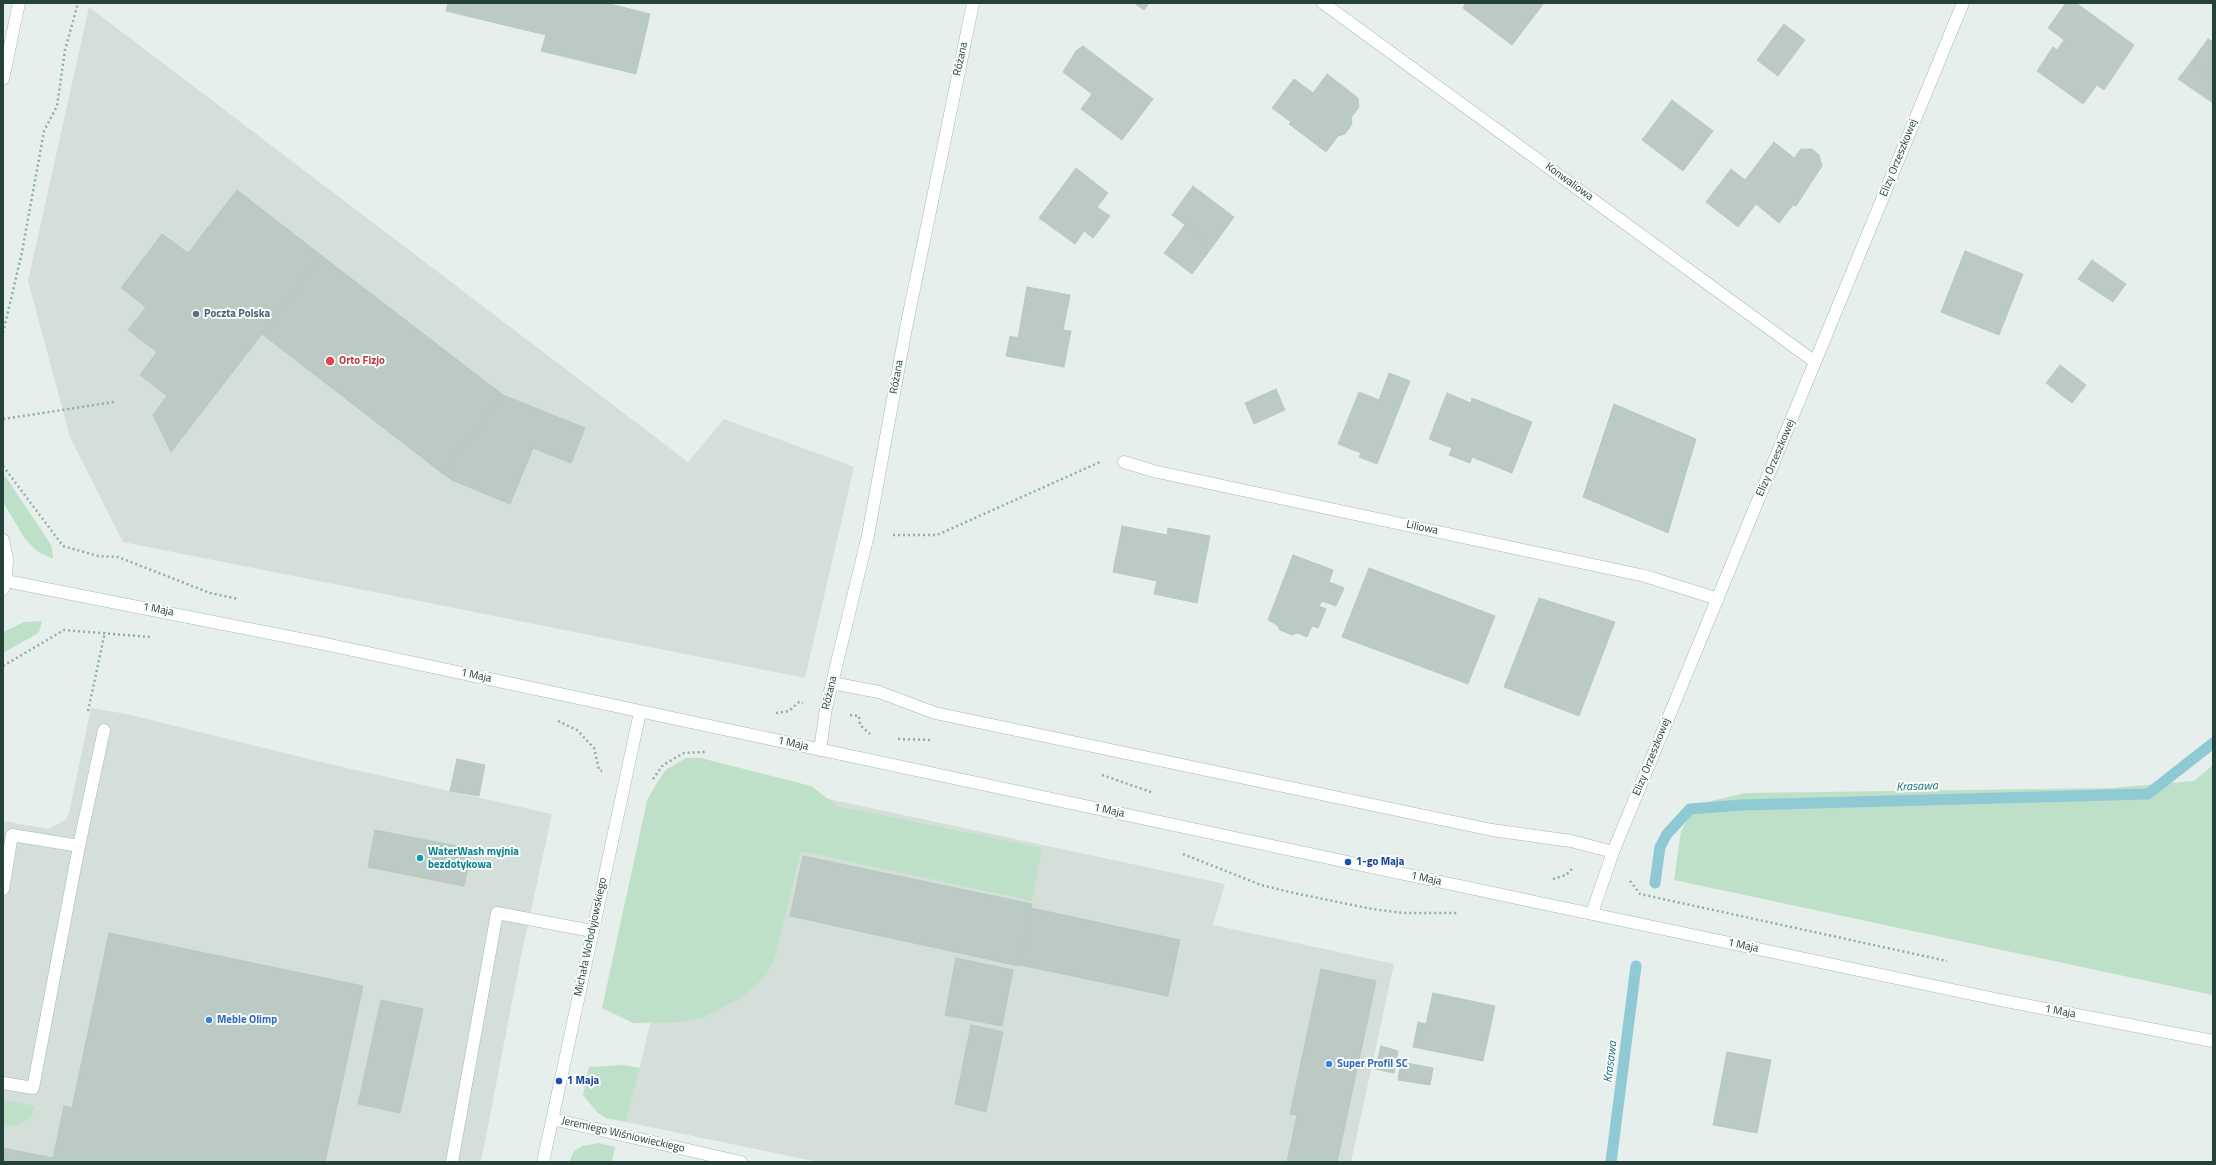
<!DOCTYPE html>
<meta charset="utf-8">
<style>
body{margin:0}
#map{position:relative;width:2216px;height:1165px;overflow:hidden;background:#e6efeb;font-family:"Titillium Web",sans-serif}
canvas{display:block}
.frame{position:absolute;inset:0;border:4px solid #24423a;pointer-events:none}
</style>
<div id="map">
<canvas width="2216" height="1165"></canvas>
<div class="frame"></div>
</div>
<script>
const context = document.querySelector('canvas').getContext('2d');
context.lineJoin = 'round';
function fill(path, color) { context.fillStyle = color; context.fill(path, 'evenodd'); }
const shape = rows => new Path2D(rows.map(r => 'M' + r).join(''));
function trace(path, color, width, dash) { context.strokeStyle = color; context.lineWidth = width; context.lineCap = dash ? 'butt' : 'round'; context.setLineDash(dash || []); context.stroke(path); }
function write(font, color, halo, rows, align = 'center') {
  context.font = font + ' "Titillium Web",sans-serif'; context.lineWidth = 4; context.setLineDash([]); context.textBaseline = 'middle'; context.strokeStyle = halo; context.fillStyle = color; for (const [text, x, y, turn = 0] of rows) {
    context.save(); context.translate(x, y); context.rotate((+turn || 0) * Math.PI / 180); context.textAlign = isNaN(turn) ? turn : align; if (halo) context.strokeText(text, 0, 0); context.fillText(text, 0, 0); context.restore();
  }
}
fill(shape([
 [89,7,688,462,724,419,854,467,805,678,123,542,70,437,28,281],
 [91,708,127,714,329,764,552,814,521,956,481,1162,3,1162,3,821,49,829,65,820,69,813],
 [712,774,1225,884,1213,925,1394,964,1351,1162,818,1162,626,1122]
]), '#d4dfda');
fill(shape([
 [3,473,48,540,52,548,53,559,38,552,25,539,3,502],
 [42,621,39,632,35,635,3,653,3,632,24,622],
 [686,758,701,758,811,786,837,806,1042,848,1032,901,801,851,775,957,767,974,757,984,739,999,704,1017,682,1022,633,1023,602,1008,647,801,656,784,667,769],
 [2213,765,2213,995,1674,880,1681,831,1695,805,1745,793,2112,788,2194,781],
 [624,1065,640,1068,626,1122,606,1118,598,1113,583,1095,589,1067],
 [3,1100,9,1101,35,1106,32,1115,27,1120,14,1126,5,1125,3,1125],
 [599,1143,615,1147,612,1162,569,1162,574,1151,582,1146]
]), '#bfe0c8');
trace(shape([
 [1655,883,1660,847,1667,834,1690,809,1741,805,2148,794,2213,743],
 [1611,1162,1636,966]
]), '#8ec9d4', 11);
const building = shape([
 [448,3,606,3,650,14,636,74,541,51,546,35,446,11,448,3],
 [1134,3,1149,3,1144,10,1134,3],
 [1466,3,1544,3,1512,45,1463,8,1466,3],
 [2066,3,2076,3,2134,45,2104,90,2097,85,2083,104,2037,71,2053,47,2057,50,2064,40,2048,28,2066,3],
 [1784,24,1805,40,1778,76,1757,60,1784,24],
 [2208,39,2213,42,2213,76,2192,61,2208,39],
 [1083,46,1153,99,1122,140,1081,109,1092,94,1063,72,1076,51,1083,46],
 [2192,61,2213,76,2213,103,2178,79,2192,61],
 [1327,74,1358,98,1359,107,1351,118,1352,124,1345,134,1338,136,1326,152,1289,124,1291,122,1272,108,1294,79,1313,93,1327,74],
 [1672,100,1713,131,1683,171,1642,140,1672,100],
 [1774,142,1794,158,1801,149,1812,149,1819,155,1822,166,1796,206,1793,205,1779,223,1756,204,1738,227,1706,202,1731,169,1745,180,1774,142],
 [1076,168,1108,193,1097,207,1110,216,1093,238,1084,231,1075,244,1039,218,1076,168],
 [1193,186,1234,217,1213,246,1172,215,1193,186],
 [237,190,322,256,171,452,153,415,167,396,140,375,157,352,128,330,146,307,121,288,162,234,188,253,237,190],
 [1185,225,1213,246,1192,274,1164,253,1185,225],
 [1965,251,2023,274,1999,335,1941,312,1965,251],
 [322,256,503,395,442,473,262,334,322,256],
 [2092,260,2126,284,2113,302,2078,279,2092,260],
 [1027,287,1070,295,1063,330,1071,331,1064,367,1006,356,1010,336,1018,338,1027,287],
 [2060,365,2086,385,2072,403,2046,383,2060,365],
 [1389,373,1410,381,1377,464,1359,457,1361,453,1338,444,1359,392,1379,400,1389,373],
 [1276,389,1285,410,1254,424,1245,403,1276,389],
 [1447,393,1471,403,1472,398,1532,422,1512,473,1472,457,1470,463,1449,455,1452,448,1429,439,1447,393],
 [503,395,585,428,571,463,533,448,510,504,452,480,442,473,503,395],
 [1614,404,1696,439,1668,533,1583,497,1614,404],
 [1122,526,1167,535,1168,528,1210,536,1197,603,1154,594,1157,581,1113,572,1122,526],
 [1293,555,1333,570,1329,582,1344,588,1336,606,1322,601,1319,606,1326,609,1318,628,1312,626,1307,637,1298,633,1292,635,1280,630,1277,625,1268,620,1293,555],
 [1369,568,1495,616,1468,684,1342,637,1369,568],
 [1539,598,1615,622,1579,716,1504,687,1539,598],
 [457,759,485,765,479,796,450,791,457,759],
 [375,830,472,849,464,886,368,867,375,830],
 [803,856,1032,904,1019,966,790,916,803,856],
 [1031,908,1180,940,1168,996,1020,965,1031,908],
 [109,933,363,986,325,1162,3,1162,3,1148,53,1158,64,1106,72,1108,109,933],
 [956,958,1013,970,1002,1026,945,1015,956,958],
 [1321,969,1376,981,1337,1162,1287,1162,1297,1115,1290,1114,1321,969],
 [1433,993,1495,1006,1483,1061,1413,1047,1418,1022,1426,1024,1433,993],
 [381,1000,423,1009,400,1113,358,1104,381,1000],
 [971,1025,1003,1032,986,1112,955,1104,971,1025],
 [1381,1046,1398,1051,1394,1073,1375,1069,1381,1046],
 [1727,1052,1771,1060,1757,1133,1713,1125,1727,1052],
 [1401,1062,1433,1068,1430,1085,1398,1080,1401,1062]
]);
fill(building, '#bbcac4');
trace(building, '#b8c9c2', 1);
const lane = shape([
 [3,889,12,835,79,846],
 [3,1083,33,1088,79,846,104,730],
 [452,1162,497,913,592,931]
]);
const street = shape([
 [1323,3,1815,362],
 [1124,462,1153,471,1645,576,1718,599],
 [832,683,879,692,935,713,1492,830,1571,841,1613,852],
 [820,750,826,708,868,535,906,328,973,3],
 [1592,913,1613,852,1963,3],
 [552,1119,741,1162],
 [543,1162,640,712]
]);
const secondary = shape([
 [3,79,19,3],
 [3,540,7,559,6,581,3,589],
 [6,581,325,644,1540,903,2005,1001,2213,1041]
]);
trace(lane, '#a8b8b2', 13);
trace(street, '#a8b8b2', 13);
trace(secondary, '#a4bbb3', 13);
trace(shape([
 [3,333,22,252,44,131,57,106,65,50,78,3],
 [3,419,114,402],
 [3,466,63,546,98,556,118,557,210,593,239,599],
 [893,535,937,535,1100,462],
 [3,666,64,630,150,637],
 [88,711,105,632],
 [776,713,789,711,799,702,803,703],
 [850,715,859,716,860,725,870,734],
 [558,721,577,730,594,748,599,770,602,771],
 [898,739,933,740],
 [1102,775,1154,793],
 [653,779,663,765,684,753,705,752],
 [1183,854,1261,885,1294,893,1372,909,1403,913,1459,913],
 [1553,879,1566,875,1573,868],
 [1630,881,1640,894,1947,961]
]), '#86b3a5', 2.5, [2, 3]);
trace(lane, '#fff', 12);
trace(street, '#fff', 12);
trace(secondary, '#fff', 12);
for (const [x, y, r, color] of [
 [196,314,4,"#5c6f8a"],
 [330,361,5,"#e0444e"],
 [420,858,4,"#0f9aa8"],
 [1348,862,4,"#1a4fb4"],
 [209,1020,4,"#3f7fe0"],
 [1329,1064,4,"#3f7fe0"],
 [559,1081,4,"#1a4fb4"]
]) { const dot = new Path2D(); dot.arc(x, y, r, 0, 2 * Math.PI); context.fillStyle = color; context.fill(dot); trace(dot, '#f7fbf9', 1.5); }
write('11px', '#24423a', '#f7fbf9', [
 ["Różana",961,59,-78],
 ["Elizy Orzeszkowej",1899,158,-68],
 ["Konwaliowa",1569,182,36],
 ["Różana",897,377,-80],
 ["Elizy Orzeszkowej",1776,458,-67],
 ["Liliowa",1422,528,12],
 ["1 Maja",158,610,11],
 ["1 Maja",476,676,12],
 ["Różana",830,693,-77],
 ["1 Maja",793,744,12],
 ["Elizy Orzeszkowej",1652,757,-68],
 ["1 Maja",1109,811,12],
 ["1 Maja",1426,879,12],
 ["Michała Wołodyjowskiego",591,937,-78],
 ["1 Maja",1743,946,12],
 ["1 Maja",2060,1012,11],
 ["Jeremiego Wiśniowieckiego",623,1135,13]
]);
write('bold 11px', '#4e5e75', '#f7fbf9', [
 ["Poczta Polska",204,314]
], 'left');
write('bold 11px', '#be3a42', '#f7fbf9', [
 ["Orto Fizjo",339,361]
], 'left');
write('bold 11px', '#0d838f', '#f7fbf9', [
 ["WaterWash myjnia",428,852],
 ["bezdotykowa",428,865]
], 'left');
write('bold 11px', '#164399', '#f7fbf9', [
 ["1-go Maja",1356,862],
 ["1 Maja",567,1081]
], 'left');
write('bold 11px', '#366cbe', '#f7fbf9', [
 ["Meble Olimp",217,1020],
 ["Super Profil SC",1337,1064]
], 'left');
write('italic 12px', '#1c6f80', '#f7fbf9', [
 ["Krasawa",1917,787,-2],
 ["Krasawa",1611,1062,-83]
]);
</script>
